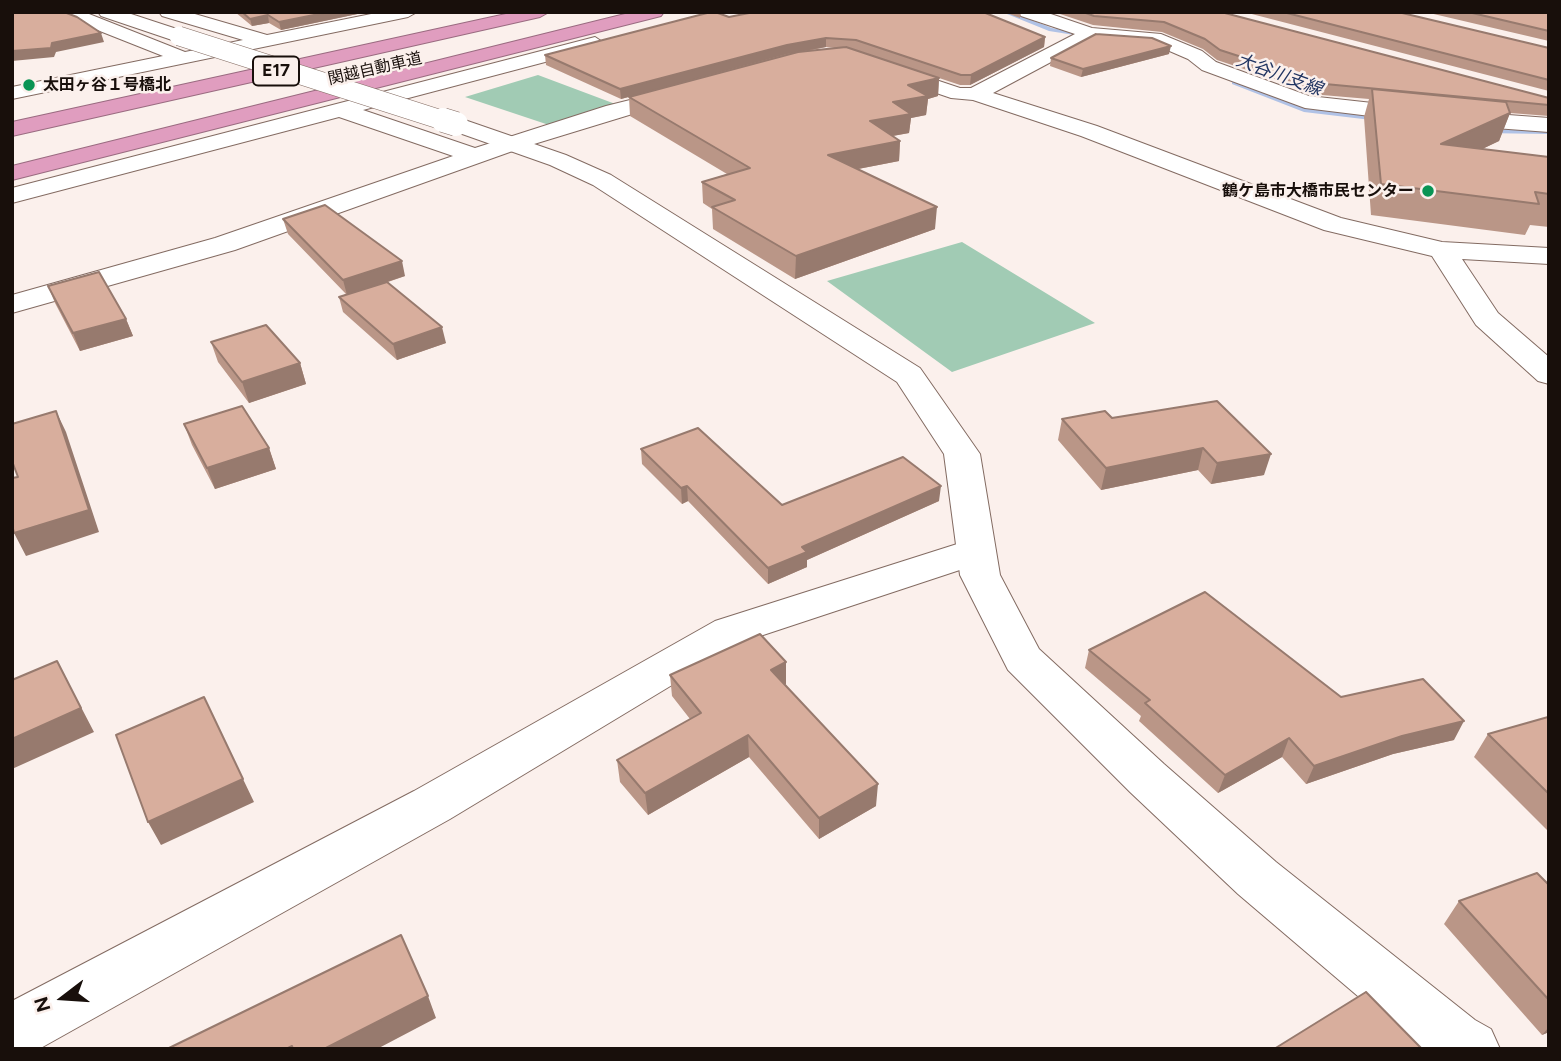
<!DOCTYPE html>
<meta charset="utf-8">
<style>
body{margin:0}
#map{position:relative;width:1561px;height:1061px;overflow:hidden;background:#fbf0ec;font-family:Figtree,sans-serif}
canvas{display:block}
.frame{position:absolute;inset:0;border:14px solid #180f0b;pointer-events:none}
.north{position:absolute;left:28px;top:963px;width:70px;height:70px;-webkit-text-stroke:5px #fbf0ec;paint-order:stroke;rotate:253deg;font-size:19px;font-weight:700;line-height:28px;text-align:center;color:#180f0b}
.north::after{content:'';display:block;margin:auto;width:24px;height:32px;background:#180f0b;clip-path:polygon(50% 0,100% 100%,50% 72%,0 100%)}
</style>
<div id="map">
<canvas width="1561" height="1061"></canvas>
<div class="frame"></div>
<div class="north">N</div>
</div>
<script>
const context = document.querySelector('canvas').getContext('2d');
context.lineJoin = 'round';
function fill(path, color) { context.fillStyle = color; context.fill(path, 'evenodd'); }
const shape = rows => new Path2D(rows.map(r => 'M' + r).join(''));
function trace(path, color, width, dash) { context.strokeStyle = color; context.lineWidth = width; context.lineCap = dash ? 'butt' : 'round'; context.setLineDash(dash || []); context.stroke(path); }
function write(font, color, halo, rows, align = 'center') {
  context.font = font + ' Figtree,"Noto Sans JP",sans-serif'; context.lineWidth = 5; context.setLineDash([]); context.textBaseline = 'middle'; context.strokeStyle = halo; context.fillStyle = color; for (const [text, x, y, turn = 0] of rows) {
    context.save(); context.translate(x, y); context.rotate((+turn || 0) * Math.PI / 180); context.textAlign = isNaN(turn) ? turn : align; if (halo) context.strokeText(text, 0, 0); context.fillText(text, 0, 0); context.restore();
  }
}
fill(shape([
 [538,75,618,105,555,127,465,97],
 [962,242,1095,323,952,372,827,281]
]), '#a1cbb4');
fill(shape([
 [1002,12,1011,12,1052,28,1090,35,1087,37,1049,31,1002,12],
 [1232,80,1238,80,1308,108,1380,117,1384,119,1380,121,1304,112,1232,84,1232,80],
 [1484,129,1549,130,1549,134,1481,133,1480,131,1484,129]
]), '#b0c2e6');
const minor = shape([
 [59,12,84,12,185,52,243,40,162,16,159,12,188,12,267,35,381,12,417,12,408,17,12,99,12,87,163,56,62,16,59,12],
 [1018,12,1045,12,1092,28,1161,34,1202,51,1216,62,1309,96,1427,109,1549,118,1549,132,1427,123,1305,108,1202,70,1188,59,1151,43,1094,39,993,93,1097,126,1341,218,1442,242,1549,248,1549,264,1462,259,1498,313,1549,357,1549,384,1538,381,1476,325,1432,256,1324,230,1081,136,973,100,951,98,881,74,878,70,881,66,888,64,960,88,971,88,1075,34,1021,16,1018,12],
 [595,37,604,43,602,47,363,110,475,148,606,106,674,89,688,89,691,93,688,97,521,148,235,250,12,313,12,295,215,238,453,156,339,117,12,203,12,188,595,37],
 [976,538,990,542,996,551,990,560,745,641,450,819,39,1049,12,1049,12,1001,414,791,715,621,976,538]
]);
const tertiary = shape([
 [98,12,125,12,186,32,188,36,179,42,172,40,101,16,98,12],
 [456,117,566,155,611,175,920,368,980,454,1000,575,1039,649,1164,764,1276,862,1475,1020,1491,1029,1500,1049,1420,1049,1238,894,1130,792,1008,670,960,575,944,454,897,382,593,185,550,165,448,129,445,124,448,119,456,117]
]);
const motorway = shape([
 [515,12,549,12,540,17,12,136,12,122,515,12],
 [633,12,664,12,661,16,12,180,12,166,633,12]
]);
trace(minor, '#836b62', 2);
trace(tertiary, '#836b62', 2);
trace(motorway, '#9a6b80', 2);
fill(minor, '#fff');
fill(tertiary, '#fff');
fill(motorway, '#e09dbf');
const tertiaryBridgeFar1 = shape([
 [179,36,448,122]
]);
const tertiaryBridge = shape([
 [443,120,456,124]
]);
trace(tertiaryBridgeFar1, '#836b62', 20, []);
trace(tertiaryBridge, '#836b62', 25, []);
trace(tertiaryBridgeFar1, '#fff', 19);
trace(tertiaryBridge, '#fff', 24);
fill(shape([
 [235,12,367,12,281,30,269,23,252,26],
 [1004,12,1021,12,1020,18],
 [1054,12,1221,12,1549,98,1549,116,1510,113,1499,141,1482,149,1549,157,1549,227,1530,225,1525,235,1371,215,1364,117,1369,99,1322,95,1217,60,1203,49,1162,32,1093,25],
 [1244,12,1398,12,1549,48,1549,91],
 [1425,12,1549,12,1549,41],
 [729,17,1045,37,1044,47,970,85,960,85,939,78,938,96,928,99,926,115,911,118,909,133,893,136,900,141,899,161,858,169,935,229,795,279,713,229,712,209,703,203,702,182,727,174,630,116,629,97,788,54,621,99,546,65,545,55],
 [826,47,835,48,808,51],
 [1169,54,1081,77,1050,66,1051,58],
 [283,219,405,276,388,282,446,343,397,360,343,312,339,297,346,294,288,234],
 [48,286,126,319,133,336,80,351,55,303],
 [211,342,300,363,306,384,249,403,218,362],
 [1217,401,1264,475,1211,484,1198,470,1101,490,1058,440,1062,419,1112,418],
 [184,424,269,448,276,469,215,489,192,445],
 [641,449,782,505,939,501,807,560,807,567,768,584,688,501,682,504,642,464],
 [1089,650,1341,697,1454,740,1393,754,1306,784,1282,757,1218,793,1139,721,1141,716,1085,668],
 [786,662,786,684,784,685,876,806,819,839,749,757,648,815,620,782,617,760,690,719,672,696,670,675],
 [1549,717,1549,832,1474,757,1488,734],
 [1549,885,1549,1032,1542,1035,1444,924,1459,901]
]), '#ba9687');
fill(shape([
 [329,12,367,12,281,30,279,22],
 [268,15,269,23,252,26,250,19],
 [101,33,104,42,56,52,54,57,12,61,12,51],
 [1045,37,1044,47,970,85,971,75],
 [826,38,826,47,787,54,621,99,620,89,787,45],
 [1171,46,1169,54,1081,77,1083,69],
 [939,78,938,96,928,99,926,115,911,118,909,133,869,140,870,121,893,102,908,85],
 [1510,113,1499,141,1430,174,1441,144],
 [900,141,899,161,827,175,828,155],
 [937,207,935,229,795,279,796,256],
 [402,261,405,276,347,295,343,280],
 [126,319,133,336,80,351,73,333],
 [442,327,446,343,397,360,393,344],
 [300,363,306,384,249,403,242,382],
 [56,411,66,432,99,532,26,556,14,533],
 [269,448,276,469,215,489,207,468],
 [1203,448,1198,470,1101,490,1106,468],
 [1271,454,1264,475,1211,484,1217,463],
 [687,486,688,501,682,504,681,488],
 [941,486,939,501,807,560,807,567,768,584,768,568,802,547],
 [57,661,94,732,12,769,12,739],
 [786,662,786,684,771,691,771,670],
 [1464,721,1454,740,1393,754,1306,784,1314,766,1402,736],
 [748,735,749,757,648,815,645,793],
 [1289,738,1282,757,1218,793,1225,775],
 [243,779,254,802,161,845,148,822],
 [878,784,876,806,819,839,819,818],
 [428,996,436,1018,377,1049,324,1049],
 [1549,1027,1549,1032,1542,1035]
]), '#977a6e');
const building = shape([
 [12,12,64,12,77,17,101,33,52,43,51,48,12,51,12,12],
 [242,12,329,12,279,22,268,15,250,19,242,12],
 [711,12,715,12,729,17,754,12,983,12,1045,37,971,75,961,75,856,40,826,38,787,45,620,89,545,55,711,12],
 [1083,12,1221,12,1549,98,1549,105,1325,84,1220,50,1205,39,1164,22,1094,16,1083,12],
 [1283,12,1398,12,1549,48,1549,80,1283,12],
 [1468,12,1549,12,1549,31,1468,12],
 [1096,34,1152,38,1171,46,1083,69,1051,58,1096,34],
 [846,47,939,78,908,85,928,96,893,102,911,114,870,121,900,141,828,155,937,207,796,256,712,207,735,200,702,182,750,168,629,97,798,52,846,47],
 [1372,89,1506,102,1510,113,1441,144,1549,157,1549,194,1535,192,1539,204,1381,184,1372,89],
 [325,205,402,261,343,280,283,219,325,205],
 [99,272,126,319,73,333,48,286,99,272],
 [387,282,442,327,393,344,339,297,387,282],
 [266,325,300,363,242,382,211,342,266,325],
 [1217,401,1271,454,1217,463,1203,448,1106,468,1062,419,1105,411,1112,418,1217,401],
 [242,406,269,448,207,468,184,424,242,406],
 [56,411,89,510,14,533,12,525,12,478,18,477,12,461,12,424,56,411],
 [698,428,782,505,903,457,941,486,802,547,807,552,768,568,687,486,681,488,641,449,698,428],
 [1205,592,1341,697,1423,679,1464,721,1402,736,1314,766,1289,738,1225,775,1145,703,1150,700,1089,650,1205,592],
 [760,634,786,662,771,670,878,784,819,818,748,735,645,793,617,760,701,713,670,675,760,634],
 [57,661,81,708,12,739,12,680,57,661],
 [204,697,243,779,148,822,116,735,204,697],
 [1548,717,1549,717,1549,794,1488,734,1548,717],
 [1537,873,1549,885,1549,1000,1459,901,1537,873],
 [401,935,428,996,324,1049,293,1049,292,1046,286,1049,167,1049,401,935],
 [1366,992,1422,1049,1274,1049,1366,992]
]);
fill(building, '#d8ae9d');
trace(building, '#977a6e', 2);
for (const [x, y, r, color] of [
 [29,85,7,"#099454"],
 [1428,191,7,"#099454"]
]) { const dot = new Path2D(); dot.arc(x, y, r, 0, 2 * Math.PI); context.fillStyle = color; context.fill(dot); trace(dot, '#fbf0ec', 2.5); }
write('16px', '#180f0b', '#fbf0ec', [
 ["関越自動車道",375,69,-13]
]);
write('bold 16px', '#180f0b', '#fbf0ec', [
 ["太田ヶ谷１号橋北",43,85],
 ["鶴ケ島市大橋市民センター",1414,191,"right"]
], 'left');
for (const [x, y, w] of [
 [276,71,46]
]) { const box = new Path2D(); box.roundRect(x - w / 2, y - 14.5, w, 29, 5); context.fillStyle = '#fbf0ec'; context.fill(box); trace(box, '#180f0b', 2); }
write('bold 18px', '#180f0b', null, [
 ["E17",276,71]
]);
write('italic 18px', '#203462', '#fbf0ec', [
 ["大谷川支線",1279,75,20]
]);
</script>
